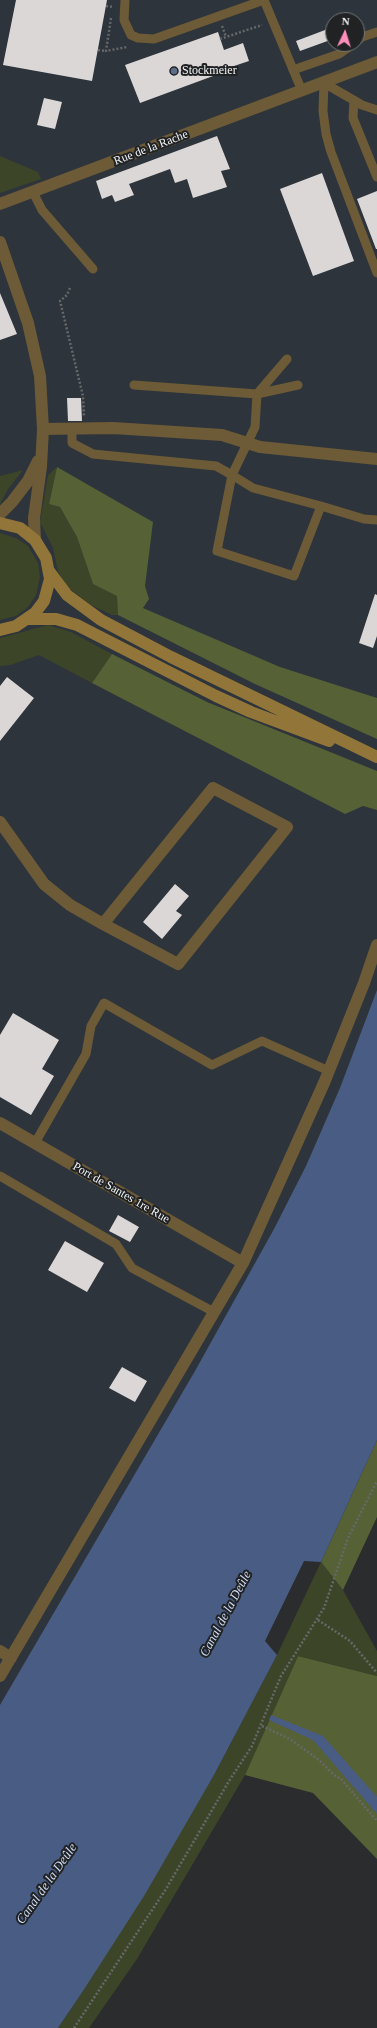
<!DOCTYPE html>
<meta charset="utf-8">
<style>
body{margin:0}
#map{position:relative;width:377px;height:2028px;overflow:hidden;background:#2a2c2e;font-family:"Times New Roman",serif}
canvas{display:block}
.north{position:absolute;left:325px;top:12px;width:40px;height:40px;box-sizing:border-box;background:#202224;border:1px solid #747678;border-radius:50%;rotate:4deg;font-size:11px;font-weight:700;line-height:16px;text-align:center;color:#f2f4f5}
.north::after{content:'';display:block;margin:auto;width:14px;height:18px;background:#ff8ebb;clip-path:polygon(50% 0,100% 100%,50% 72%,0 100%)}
</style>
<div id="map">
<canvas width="377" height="2028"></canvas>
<div class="north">N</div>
</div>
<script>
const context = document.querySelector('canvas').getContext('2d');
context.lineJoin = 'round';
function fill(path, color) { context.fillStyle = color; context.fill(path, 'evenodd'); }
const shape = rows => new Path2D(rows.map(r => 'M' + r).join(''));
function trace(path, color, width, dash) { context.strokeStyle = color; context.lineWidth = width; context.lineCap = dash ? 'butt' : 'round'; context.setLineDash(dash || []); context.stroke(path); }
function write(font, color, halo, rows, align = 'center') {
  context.font = font + ' "Times New Roman",serif'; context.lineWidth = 4; context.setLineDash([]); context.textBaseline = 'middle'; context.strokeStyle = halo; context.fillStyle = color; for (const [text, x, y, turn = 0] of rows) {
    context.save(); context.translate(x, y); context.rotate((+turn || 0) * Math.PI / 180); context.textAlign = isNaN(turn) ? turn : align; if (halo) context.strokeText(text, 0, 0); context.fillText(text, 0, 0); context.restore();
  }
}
fill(shape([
 [0,0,377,0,377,1010,309,1213,0,1787],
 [333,20,357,20,357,44,333,44]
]), '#2d343b');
fill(shape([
 [0,156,38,172,41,179,0,193],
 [57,467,49,504,60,507,77,537,93,584,117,595,118,615,112,615,91,605,66,586,58,571,53,548,40,522,48,475],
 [23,470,8,489,0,504,0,476],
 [0,533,16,538,28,546,38,563,40,577,36,595,28,607,16,616,0,620],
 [48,625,71,632,112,654,92,683,39,655,10,665,0,666,0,638],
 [321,1562,343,1590,377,1651,377,1676,298,1656,245,1775,137,1959,89,2028,58,2028,83,1991,214,1775,277,1655]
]), '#3d4528');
fill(shape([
 [57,467,153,522,145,586,149,599,143,608,280,667,377,698,377,739,255,684,118,615,117,596,93,584,77,537,60,507,49,504],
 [112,654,207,702,377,771,377,810,363,806,345,814,92,683],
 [377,1440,377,1517,343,1590,321,1562],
 [298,1656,377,1676,377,1859,313,1793,245,1775]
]), '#566135');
fill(shape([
 [377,990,377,1440,321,1562,304,1561,265,1641,277,1655,214,1775,144,1896,83,1991,58,2028,0,2028,0,1705,195,1371,274,1229,306,1166,340,1088],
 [271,1715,323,1736,377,1797,377,1814,313,1740,269,1720]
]), '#495c83');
fill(shape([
 [16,0,107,0,92,81,3,65],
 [333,27,333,39,300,51,296,41],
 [218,32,224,50,243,43,249,61,231,67,232,69,140,103,125,65],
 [44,98,62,102,55,129,37,125],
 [217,136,230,169,221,171,227,187,193,198,187,179,175,183,170,169,129,184,134,195,115,202,112,195,102,199,96,181],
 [322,173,354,261,313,276,280,189],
 [377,191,377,249,376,249,357,199],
 [0,293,17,334,0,340],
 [67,398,81,398,82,421,68,421],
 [375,594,377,595,377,636,373,648,359,643],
 [7,677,34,698,0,741,0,686],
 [175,884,189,896,176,911,182,915,162,939,143,922],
 [13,1013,59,1040,42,1069,54,1076,31,1115,0,1097,0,1035],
 [118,1215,139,1227,130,1242,109,1231],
 [65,1241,104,1263,87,1292,48,1270],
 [122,1367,147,1381,135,1402,109,1388]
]), '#dcd7d7');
trace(shape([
 [106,6,113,7],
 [111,18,106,51,127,47],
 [222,26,226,37],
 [220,39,262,25],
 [98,50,106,51],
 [70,288,67,295,60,301,83,396,84,417],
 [318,1620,350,1641,377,1673],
 [262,1726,290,1739,319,1760,334,1775,341,1779,377,1821],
 [74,2028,166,1889,229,1781,252,1746,281,1676,324,1608,348,1538,377,1481]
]), '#66686a', 2.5, [2, 2]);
trace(shape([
 [125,0,124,20,131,35,138,38,154,39,264,0],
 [264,0,302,91],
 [357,41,362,37,377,32],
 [293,70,339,54,353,44],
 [354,100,353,118,377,177],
 [377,110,362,105,324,83,323,111,326,134,331,152,377,273],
 [33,192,42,210,93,269],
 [134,385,257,394,298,385],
 [72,428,72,443,93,454,216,466,232,475,253,488,321,506,294,576,217,551,232,475,255,427,257,394,287,359],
 [321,506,364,519,377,520],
 [35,1143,86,1054,91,1026,104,1003,212,1065,262,1041,329,1071],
 [0,1176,116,1244,132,1268,214,1312]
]), '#6d5b37', 9);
trace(shape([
 [0,204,377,62],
 [0,242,28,323,40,376,43,429,41,467,34,518,35,540],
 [43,429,113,428,222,435,260,447,377,459],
 [0,514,12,502,28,481,38,461],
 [213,788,287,827,178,964,103,924,213,788],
 [0,822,44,884,70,905,103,924],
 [0,1123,243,1263],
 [0,1651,11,1658],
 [0,1676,243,1263,324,1083,364,983,377,945]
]), '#6d5b37', 12);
trace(shape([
 [0,523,20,528,35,540,46,558,50,579,44,601,35,613,16,626,0,630],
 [49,571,67,595,101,620,171,657,377,757],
 [29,619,56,619,77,625,216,696,251,712,329,741]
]), '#927539', 12);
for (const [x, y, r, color] of [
 [174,71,4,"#5c6f8a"]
]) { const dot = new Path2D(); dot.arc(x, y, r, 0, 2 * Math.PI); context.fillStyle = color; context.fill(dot); trace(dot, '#202224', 1.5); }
write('12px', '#f2f4f5', '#202224', [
 ["Stockmeier",182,71]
], 'left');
write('12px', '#f2f4f5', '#202224', [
 ["Rue de la Rache",151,148,-21],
 ["Port de Santes 1re Rue",121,1193,30]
]);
write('italic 13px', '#cedcf6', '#202224', [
 ["Canal de la Deûle",226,1614,-62],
 ["Canal de la Deûle",47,1884,-55]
]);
</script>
